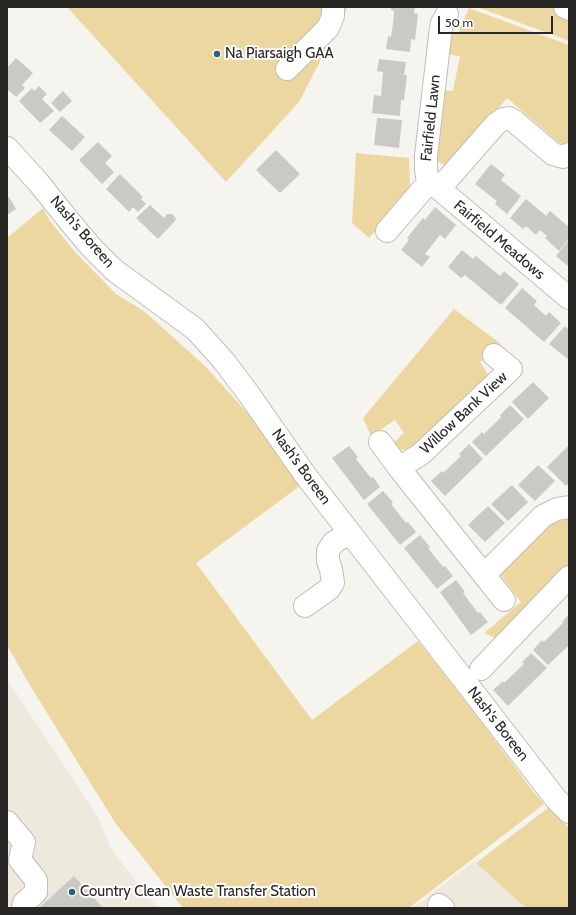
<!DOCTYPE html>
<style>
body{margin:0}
#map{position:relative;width:576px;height:915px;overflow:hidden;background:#f6f4ef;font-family:Cabin,sans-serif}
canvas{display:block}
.frame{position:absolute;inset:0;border:8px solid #282725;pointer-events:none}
.scale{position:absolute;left:438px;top:16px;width:115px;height:18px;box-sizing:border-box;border:2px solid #282725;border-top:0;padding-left:5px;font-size:12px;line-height:14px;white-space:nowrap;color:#282725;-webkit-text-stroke:3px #fff;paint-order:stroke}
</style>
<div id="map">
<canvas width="576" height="915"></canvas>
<div class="frame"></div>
<div class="scale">50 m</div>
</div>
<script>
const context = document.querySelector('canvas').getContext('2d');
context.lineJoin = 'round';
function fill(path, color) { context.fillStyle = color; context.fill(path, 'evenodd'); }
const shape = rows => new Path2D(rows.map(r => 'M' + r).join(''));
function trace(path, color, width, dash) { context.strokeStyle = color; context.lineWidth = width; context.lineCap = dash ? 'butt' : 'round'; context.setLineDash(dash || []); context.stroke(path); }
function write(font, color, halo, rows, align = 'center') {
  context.font = font + ' Cabin,sans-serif'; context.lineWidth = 4; context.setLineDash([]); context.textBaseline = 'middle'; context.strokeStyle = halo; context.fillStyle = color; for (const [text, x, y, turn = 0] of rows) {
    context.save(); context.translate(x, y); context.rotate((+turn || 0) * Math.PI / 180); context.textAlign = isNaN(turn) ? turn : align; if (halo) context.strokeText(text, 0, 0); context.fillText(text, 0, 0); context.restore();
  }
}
fill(shape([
 [7,679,98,817,111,849,150,899,160,908,7,908],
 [474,861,526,908,413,908]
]), '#eee9dd');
fill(shape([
 [67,7,348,7,299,102,226,182],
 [477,7,569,7,569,41],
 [469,8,569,45,569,145,566,146,558,142,507,98,456,160,449,165,442,164,436,160,442,90,453,91,460,56,446,54,448,33,458,33],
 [356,153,409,158,410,186,406,191,410,193,369,238,352,223],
 [43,208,50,221,75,252,116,294,144,311,206,367,261,428,301,485,196,563,312,720,418,641,476,715,532,790,544,804,409,908,183,908,116,824,29,684,7,645,7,238],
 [454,309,501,344,480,362,490,378,415,449,399,450,392,444,404,433,395,420,371,436,363,418],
 [566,518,569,518,569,566,495,638,484,633,521,602,500,574,548,525,557,521],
 [549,807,569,828,569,908,526,908,476,863]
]), '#edd7a1');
fill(shape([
 [391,7,415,7,414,13,418,14,415,40,411,39,410,52,386,49,388,36,391,37,393,23,394,11,391,10],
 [16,58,33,73,22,85,25,88,16,97,7,89,7,68],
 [379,59,406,62,404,75,407,75,404,100,401,100,400,116,372,113,374,95,381,96,383,72,377,71],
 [39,86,47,94,42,99,54,111,40,123,19,101,32,88,34,91],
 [63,91,72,101,60,112,51,103],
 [62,116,85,137,72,151,49,130],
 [377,118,402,120,399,148,374,145],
 [98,142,112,156,105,163,114,172,102,184,79,160],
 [276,150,300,174,280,193,256,170],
 [491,164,505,175,501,180,521,196,507,214,495,204,497,201,475,184],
 [120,174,143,197,141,199,146,204,138,212,133,207,129,212,106,189],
 [9,197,16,209,7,215,7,198],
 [526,199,546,216,550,211,569,227,569,239,559,251,545,238,547,236,540,230,536,235,526,226,523,229,510,218],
 [150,205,164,218,167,214,172,214,176,218,175,221,158,239,136,218],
 [435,207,456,225,445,239,440,235,425,254,430,257,422,267,401,250,409,240,407,238,423,218,425,220],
 [569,240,569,265,568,266,556,256],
 [462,250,473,259,476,256,500,276,504,271,519,284,501,305,465,275,461,278,448,267],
 [522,288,537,301,534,305,546,316,549,312,561,323,544,342,505,308],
 [565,326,569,330,569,360,549,344],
 [533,382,549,398,528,419,512,402],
 [510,405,524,419,486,456,472,442,482,432,484,434,501,417,500,415],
 [469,444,483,459,445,496,431,481,442,471,443,473,461,456,459,454],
 [349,446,358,457,356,459,371,478,373,477,380,487,364,500,332,458],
 [568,446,569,448,569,483,566,486,547,467],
 [538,465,555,481,535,501,518,485],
 [512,485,528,502,508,521,491,504],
 [383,491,393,502,391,504,406,523,408,522,416,532,400,545,367,504],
 [488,506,505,523,485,542,468,525],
 [420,535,430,547,428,548,443,567,445,566,453,576,437,589,404,548],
 [456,580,465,592,463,593,478,613,480,612,488,622,471,635,440,592],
 [569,614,569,645,548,665,533,650,542,640,544,642,563,623,562,622],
 [531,653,547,668,508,706,493,690,503,681,504,683,524,664,522,662],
 [74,876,103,908,39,908]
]), '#cbc9c5');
const minor = shape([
 [565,7,569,9],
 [287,69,328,28,333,16,333,7],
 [7,148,38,182,70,222,91,247,114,270,195,329,223,360,248,393,306,476,556,799,569,812],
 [430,181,569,298],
 [439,189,496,124,503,119,509,118,514,121,553,154,563,157,569,154],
 [387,231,430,181,427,176,426,170,426,156,440,36,442,23,447,14],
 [380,442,399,468,504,600],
 [399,468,421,454,511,369,494,355],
 [484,575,543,516,557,509,569,507],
 [305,606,329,589,333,583,331,569,328,561,328,551,333,543,349,533],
 [481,669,569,577],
 [7,822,24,842,20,860,36,880,36,892,24,903,23,908],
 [439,905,443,908]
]);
trace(minor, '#c0beb9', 24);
trace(minor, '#fff', 22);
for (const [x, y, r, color] of [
 [217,54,4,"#29647c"],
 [72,892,4,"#29647c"]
]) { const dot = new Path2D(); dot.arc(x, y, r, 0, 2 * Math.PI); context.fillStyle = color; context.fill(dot); trace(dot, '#fff', 1.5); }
write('15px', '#282725', '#fff', [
 ["Na Piarsaigh GAA",225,54],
 ["Country Clean Waste Transfer Station",80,892]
], 'left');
write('15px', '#282725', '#fff', [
 ["Fairfield Lawn",431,118,-84],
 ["Nash's Boreen",82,232,49],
 ["Fairfield Meadows",499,240,40],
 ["Willow Bank View",464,413,-43],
 ["Nash's Boreen",301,467,54],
 ["Nash's Boreen",498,724,52]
]);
</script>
